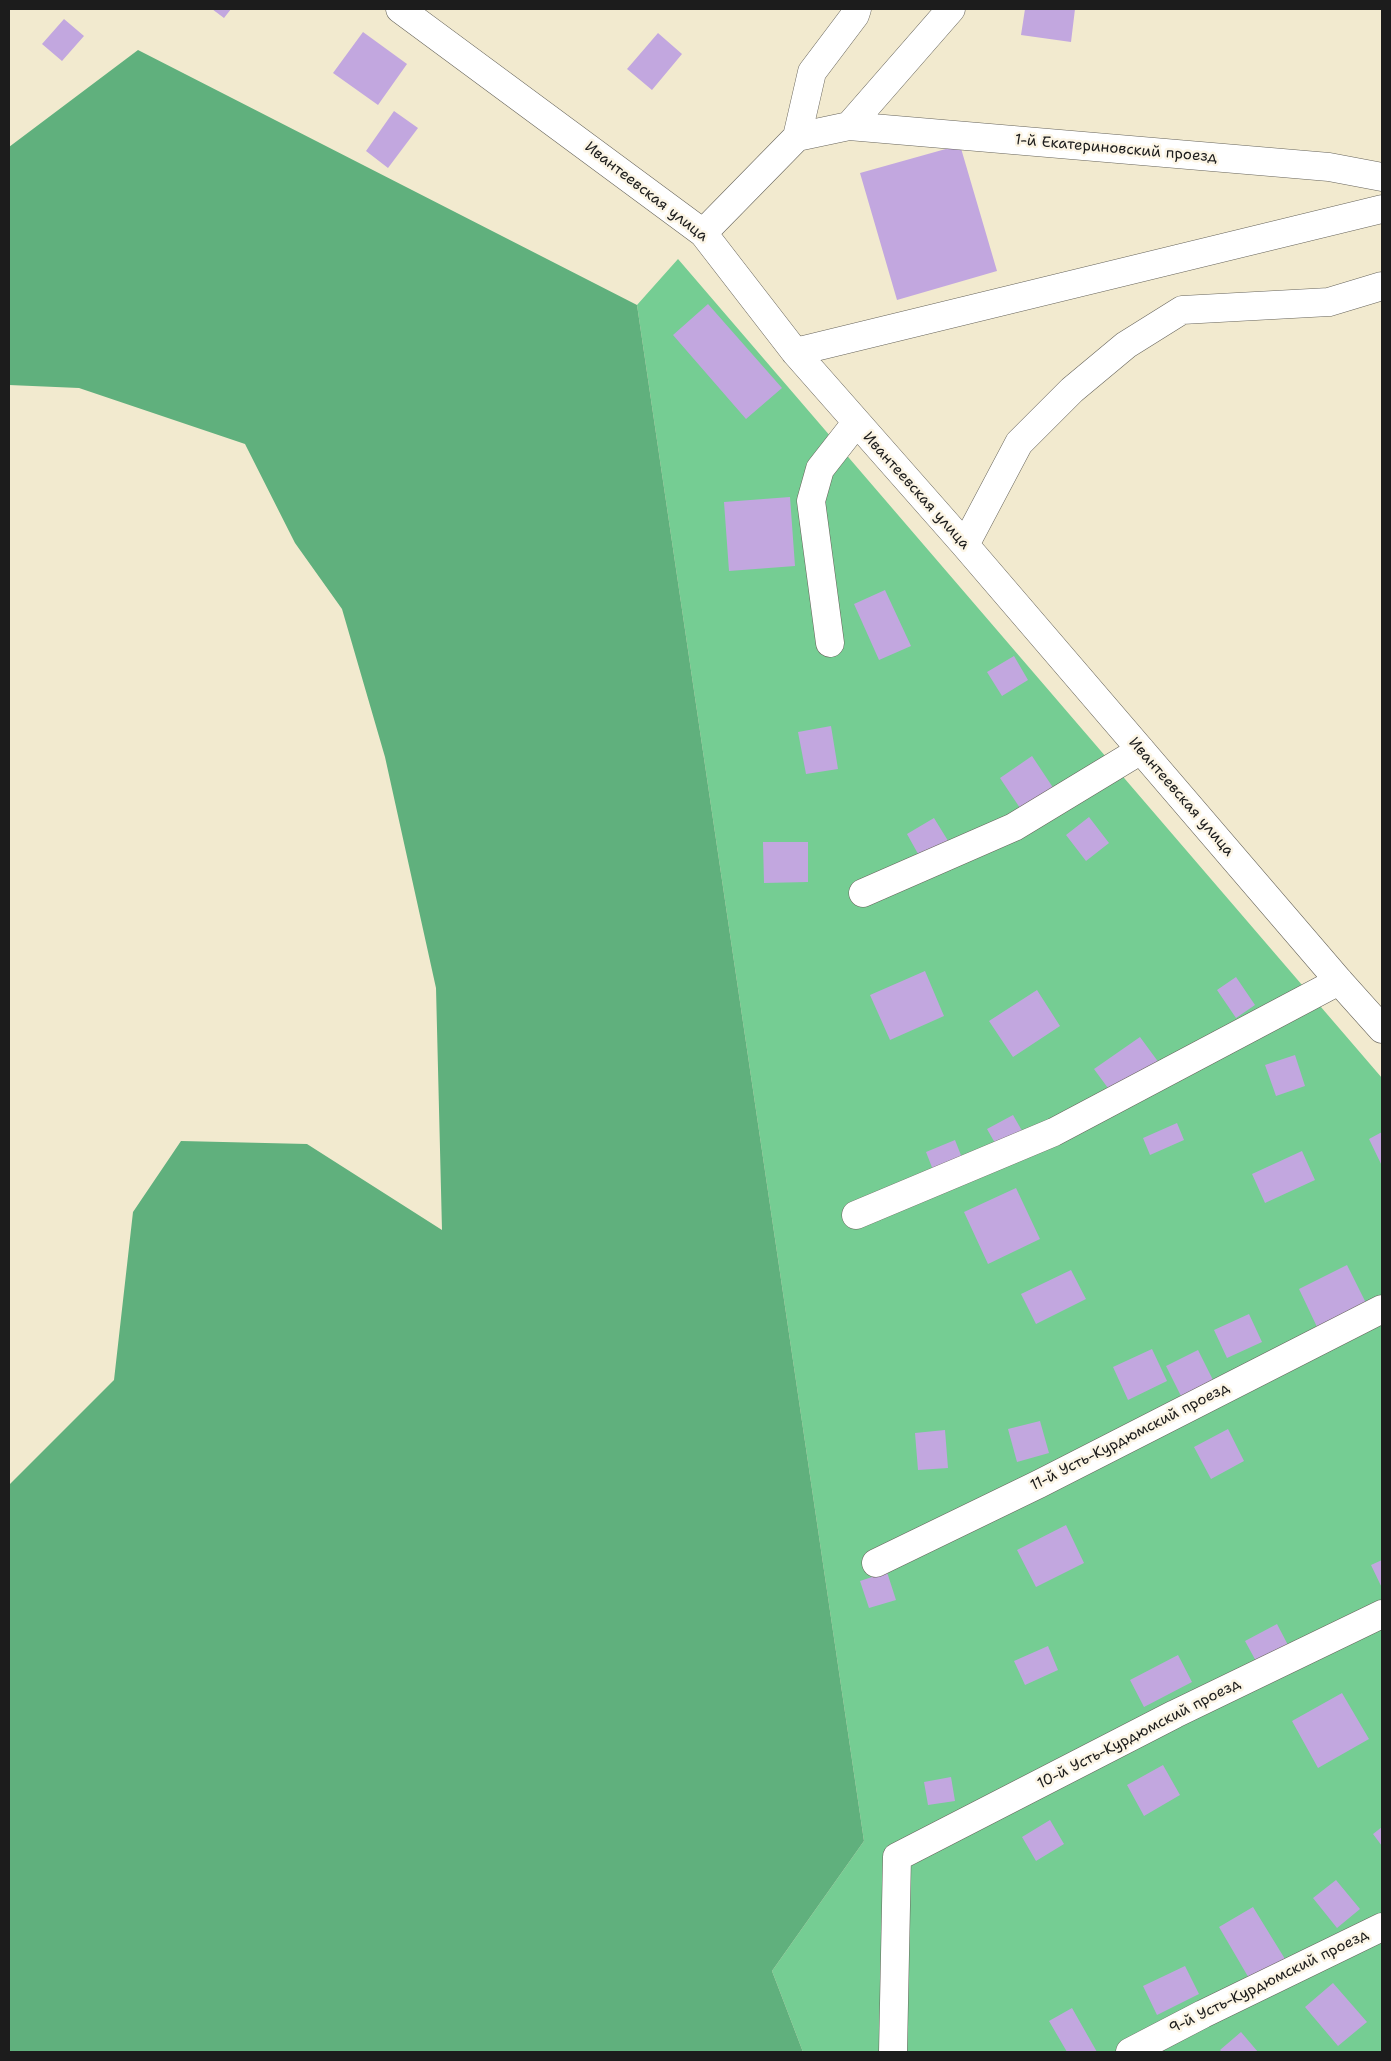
<!DOCTYPE html>
<meta charset="utf-8">
<style>
body{margin:0}
#map{position:relative;width:1391px;height:2061px;overflow:hidden;background:#f2eacf;font-family:"Shantell Sans",sans-serif}
canvas{display:block}
.frame{position:absolute;inset:0;border:10px solid #1c1c1c;pointer-events:none}
</style>
<div id="map">
<canvas width="1391" height="2061"></canvas>
<div class="frame"></div>
</div>
<script>
const context = document.querySelector('canvas').getContext('2d');
context.lineJoin = 'round';
function fill(path, color) { context.fillStyle = color; context.fill(path, 'evenodd'); }
const shape = rows => new Path2D(rows.map(r => 'M' + r).join(''));
function trace(path, color, width, dash) { context.strokeStyle = color; context.lineWidth = width; context.lineCap = dash ? 'butt' : 'round'; context.setLineDash(dash || []); context.stroke(path); }
function write(font, color, halo, rows, align = 'center') {
  context.font = font + ' "Shantell Sans",sans-serif'; context.lineWidth = 5; context.setLineDash([]); context.textBaseline = 'middle'; context.strokeStyle = halo; context.fillStyle = color; for (const [text, x, y, turn = 0] of rows) {
    context.save(); context.translate(x, y); context.rotate((+turn || 0) * Math.PI / 180); context.textAlign = isNaN(turn) ? turn : align; if (halo) context.strokeText(text, 0, 0); context.fillText(text, 0, 0); context.restore();
  }
}
fill(shape([
 [678,259,1382,1078,1382,2052,803,2052,772,1971,864,1841,637,305]
]), '#75cd93');
fill(shape([
 [138,50,637,305,864,1841,772,1971,803,2052,9,2052,9,1485,114,1380,133,1212,181,1141,307,1144,442,1230,436,988,385,757,342,609,295,543,245,444,79,388,9,385,9,147]
]), '#60b07d');
fill(shape([
 [212,9,231,9,224,18],
 [1025,9,1075,9,1071,42,1021,35],
 [64,19,84,36,62,61,42,44],
 [363,32,407,64,378,105,333,73],
 [658,33,682,54,652,90,627,69],
 [394,111,418,128,388,168,366,151],
 [960,145,997,271,897,300,860,173],
 [708,304,782,388,746,419,673,335],
 [790,497,795,566,729,571,724,502],
 [885,590,911,646,879,660,854,604],
 [1014,656,1028,680,1002,696,987,672],
 [831,726,838,769,806,774,798,732],
 [1032,756,1056,792,1024,814,1000,778],
 [1089,817,1109,843,1086,861,1066,835],
 [934,818,950,844,922,861,907,834],
 [763,842,808,842,808,882,764,883],
 [925,971,944,1016,890,1040,870,995],
 [1236,977,1255,1005,1236,1018,1217,990],
 [1037,990,1060,1026,1013,1057,989,1021],
 [1140,1037,1162,1067,1116,1099,1094,1069],
 [1295,1055,1305,1086,1276,1096,1265,1065],
 [1013,1115,1025,1136,999,1150,987,1129],
 [1177,1123,1184,1140,1150,1155,1143,1138],
 [1382,1132,1382,1166,1369,1139],
 [955,1140,964,1163,935,1175,926,1152],
 [1302,1151,1315,1180,1265,1203,1252,1174],
 [1016,1188,1040,1239,988,1264,964,1212],
 [1347,1265,1367,1305,1318,1329,1299,1289],
 [1071,1270,1086,1299,1036,1324,1021,1294],
 [1249,1314,1262,1342,1227,1358,1214,1330],
 [1152,1349,1167,1381,1128,1400,1113,1367],
 [1198,1350,1213,1380,1181,1396,1166,1366],
 [1040,1421,1049,1453,1017,1462,1008,1429],
 [1228,1429,1244,1461,1211,1479,1194,1447],
 [945,1430,948,1468,918,1470,915,1433],
 [1066,1525,1084,1563,1036,1587,1017,1550],
 [1382,1560,1382,1588,1371,1565],
 [887,1572,896,1600,869,1608,860,1581],
 [1277,1624,1289,1647,1257,1663,1245,1641],
 [1048,1646,1058,1670,1025,1685,1014,1661],
 [1178,1655,1192,1682,1144,1707,1130,1680],
 [1342,1693,1369,1739,1318,1768,1292,1721],
 [1163,1765,1180,1795,1144,1816,1127,1785],
 [951,1777,955,1801,928,1805,924,1782],
 [1050,1820,1064,1844,1036,1861,1022,1837],
 [1382,1827,1382,1846,1373,1834],
 [1336,1880,1360,1909,1337,1928,1313,1898],
 [1253,1907,1285,1959,1250,1980,1219,1927],
 [1185,1966,1199,1994,1157,2015,1143,1986],
 [1333,1983,1367,2022,1338,2046,1305,2007],
 [1072,2008,1097,2052,1067,2052,1049,2021],
 [1241,2032,1258,2052,1222,2052,1220,2050]
]), '#c2a7df');
const minor = shape([
 [400,9,703,233,795,352,965,545,1339,981,1382,1029],
 [849,126,1329,167,1382,177],
 [797,137,812,72,855,15,857,9],
 [703,233,797,137,849,126,951,9],
 [795,352,1382,209],
 [965,545,1019,443,1072,390,1126,345,1182,310,1329,302,1382,286],
 [830,643,811,501,820,469,856,423],
 [863,893,1014,827,1141,750],
 [856,1215,1054,1132,1339,981],
 [876,1563,1039,1484,1382,1309],
 [893,2052,897,1857,1175,1714,1382,1614],
 [1130,2052,1203,2014,1382,1927]
]);
trace(minor, '#67645b', 29);
trace(minor, '#fff', 28);
write('15px', '#1c1c1c', '#fcf5e5', [
 ["1-й Екатериновский проезд",1116,149,5],
 ["Ивантеевская улица",646,192,38],
 ["Ивантеевская улица",916,491,48],
 ["Ивантеевская улица",1181,797,49],
 ["11-й Усть-Курдюмский проезд",1130,1437,-27],
 ["10-й Усть-Курдюмский проезд",1139,1734,-27],
 ["9-й Усть-Курдюмский проезд",1269,1982,-26]
]);
</script>
